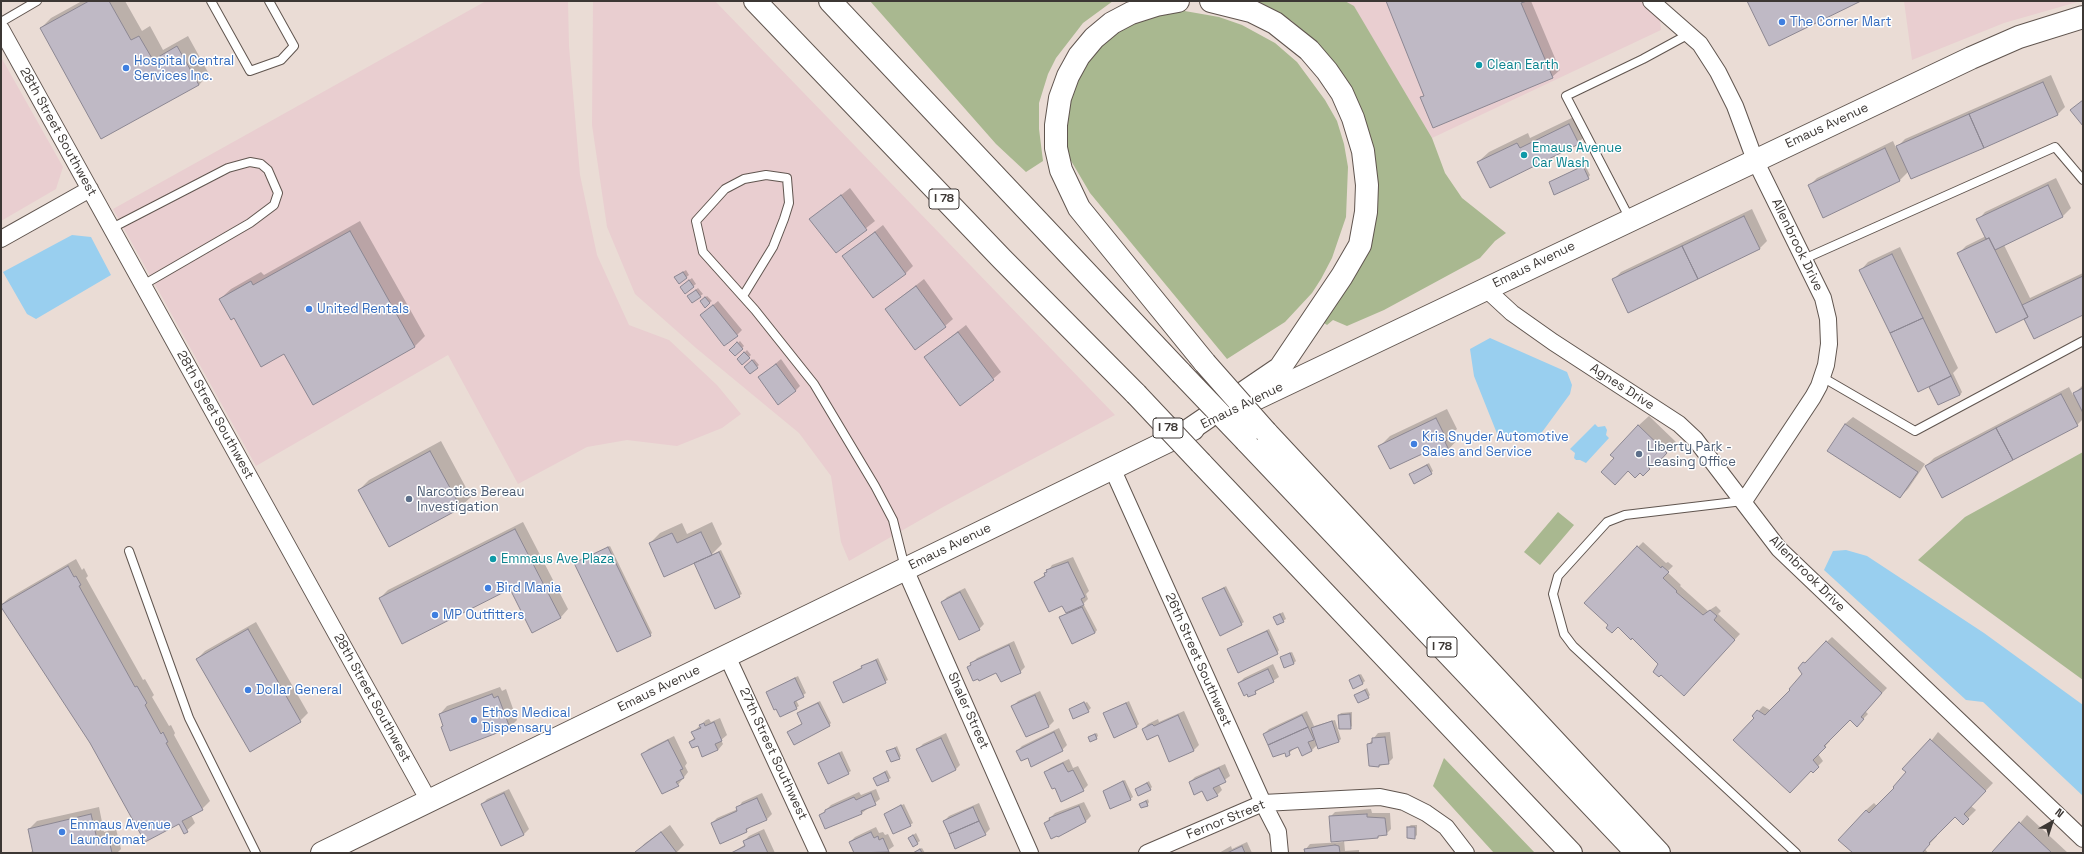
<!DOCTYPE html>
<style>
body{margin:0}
#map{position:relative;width:2084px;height:854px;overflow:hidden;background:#eadcd5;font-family:"Space Grotesk",sans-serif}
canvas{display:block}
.frame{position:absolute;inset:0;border:2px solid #3c3734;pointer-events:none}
.north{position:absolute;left:2032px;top:802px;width:40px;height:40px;-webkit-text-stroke:3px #fff;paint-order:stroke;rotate:39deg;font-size:11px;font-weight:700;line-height:16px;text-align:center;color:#3c3734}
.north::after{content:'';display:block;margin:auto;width:14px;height:18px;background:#3c3734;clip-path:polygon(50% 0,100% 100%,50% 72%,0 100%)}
</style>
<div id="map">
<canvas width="2084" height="854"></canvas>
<div class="frame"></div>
<div class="north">N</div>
</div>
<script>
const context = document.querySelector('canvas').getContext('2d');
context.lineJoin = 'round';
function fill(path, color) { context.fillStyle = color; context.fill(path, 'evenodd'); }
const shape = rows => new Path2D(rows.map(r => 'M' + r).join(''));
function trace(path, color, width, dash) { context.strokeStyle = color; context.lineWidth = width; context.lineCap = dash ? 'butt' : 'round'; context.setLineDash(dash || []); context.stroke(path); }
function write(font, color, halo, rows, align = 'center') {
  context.font = font + ' "Space Grotesk",sans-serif'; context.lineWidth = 3; context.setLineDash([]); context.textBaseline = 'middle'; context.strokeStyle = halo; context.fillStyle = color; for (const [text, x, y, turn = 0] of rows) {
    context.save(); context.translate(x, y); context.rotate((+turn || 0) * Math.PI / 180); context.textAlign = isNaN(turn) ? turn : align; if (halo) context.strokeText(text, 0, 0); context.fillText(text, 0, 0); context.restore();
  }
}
fill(shape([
 [486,1,568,1,569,46,580,175,597,255,629,325,669,340,717,385,741,414,722,428,677,446,627,440,587,447,518,484,448,355,256,466,113,209],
 [593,1,715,1,1115,415,943,507,849,561,841,542,831,476,799,433,696,348,635,294,607,227,592,125],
 [1345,1,1658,1,1661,30,1432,138,1354,7],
 [1904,1,2081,1,2004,23,1912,60],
 [1,57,63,167,56,189,1,221]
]), '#e9ced0');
fill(shape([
 [870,1,1113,1,1083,23,1056,58,1048,74,1039,103,1039,129,1043,161,1026,172,996,144],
 [1257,1,1345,1,1354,6,1432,138,1445,173,1462,198,1506,233,1495,241,1480,258,1384,310,1347,326,1333,320,1327,325,1321,321,1332,308,1374,172,1370,134,1343,74,1321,48,1292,21],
 [1179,10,1219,17,1242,25,1275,43,1297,62,1325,100,1337,121,1344,144,1348,167,1346,217,1332,258,1321,279,1312,293,1285,322,1227,359,1090,193,1070,159,1065,138,1064,120,1076,76,1088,57,1126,23],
 [2083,452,2083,680,1918,560,1965,517],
 [1558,512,1574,525,1540,565,1524,552],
 [1444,758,1535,853,1494,853,1433,786]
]), '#a9b890');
fill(shape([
 [72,235,91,237,111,275,36,319,27,314,3,272],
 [1490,338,1567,372,1572,385,1570,394,1537,439,1498,436,1474,376,1470,349],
 [1595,424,1598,427,1605,426,1607,430,1606,435,1609,438,1586,463,1580,460,1576,460,1574,458,1575,453,1570,449],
 [1846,550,1867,556,1984,633,2083,705,2083,796,1983,702,1966,700,1824,570,1833,551]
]), '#99cfef');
fill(shape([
 [82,1,125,1,142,31,150,26,163,50,188,36,209,74,199,85,41,28,51,18],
 [1387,1,1531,1,1560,70,1552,77,1421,98,1424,95],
 [2051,75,2065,107,2057,115,1908,172,1900,180,1824,217,1809,186,1817,178,1893,141,1896,148,1905,139],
 [1580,114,1588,133,1578,143,1478,162,1489,152,1528,133,1530,138],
 [1585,165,1590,175,1588,178,1550,183],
 [2056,178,2071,208,2063,216,2004,245,2030,298,2083,273,2083,314,2025,317,1958,254,1966,246,1986,236,1978,220,1985,212],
 [850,188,875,221,836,252,811,219],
 [1752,209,1767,241,1760,248,1613,280,1621,272],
 [360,221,425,336,414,347,285,353,234,317,220,299,231,289,261,272,264,275],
 [883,225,913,266,905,274,844,256],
 [1900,247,1958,368,1953,373,1962,392,1960,395,1930,387,1933,384,1861,270,1868,262],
 [686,270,689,275,679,283,678,275],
 [692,278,696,284,685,292,683,285],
 [924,279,953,319,945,326,886,309],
 [698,288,703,294,700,296,688,296],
 [707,296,712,301,705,306,701,301],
 [718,301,742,330,737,335,706,311],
 [966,325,1001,372,993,379,925,357],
 [740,341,744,346,735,355,730,350],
 [747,350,751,355,743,363,738,359],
 [754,359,759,365,750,373,745,367],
 [781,359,800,386,795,391,759,378],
 [2083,385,2083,419,2077,425,1926,466,1934,458,2069,387,2073,395],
 [1447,409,1457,429,1455,431,1458,439,1448,450,1435,446,1380,446,1390,436],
 [1649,416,1676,442,1643,474,1615,458,1638,426],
 [1853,417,1925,464,1908,489,1900,497,1845,424],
 [441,441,471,497,460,507,359,490,369,480],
 [1429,463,1433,471,1431,473,1413,472],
 [523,522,568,609,561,617,510,588,380,598,388,590],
 [712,522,722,544,711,555,721,550,742,594,715,607,694,562,650,543,660,533,682,523,687,534],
 [1643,542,1666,563,1668,562,1673,566,1667,572,1681,585,1680,586,1708,611,1716,606,1721,611,1718,614,1740,634,1689,689,1645,651,1646,650,1638,547],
 [610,546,652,633,650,635,575,564],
 [1073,557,1089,591,1086,594,1088,599,1080,607,1084,605,1097,630,1095,633,1061,617,1067,613,1062,604,1035,582,1046,574,1052,565],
 [76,559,82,570,84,568,88,576,86,578,143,680,145,679,154,695,152,697,169,726,171,725,175,733,174,735,210,801,202,809,191,815,195,823,185,832,179,822,91,742,1,605,9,598],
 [1226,586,1244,622,1241,624,1203,598],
 [965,588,984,624,979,629,942,602,947,597],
 [1283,612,1286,619,1278,624,1274,617],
 [256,622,308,713,300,721,197,659,205,651],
 [1269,629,1279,650,1277,653,1231,647],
 [1832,637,1887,688,1865,711,1868,714,1857,725,1850,719,1828,740,1830,741,1818,754,1823,761,1813,771,1754,716,1763,706,1770,710,1784,696,1785,697,1803,674,1799,668],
 [1014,641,1025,667,1020,672,997,671,968,667,977,658],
 [1292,652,1296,661,1294,663,1281,657],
 [878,658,888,680,844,701,835,682],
 [1273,664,1279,677,1249,696,1239,683,1244,678],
 [1361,674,1365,681,1362,684,1350,680],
 [798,676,806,693,796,700,799,706,796,708,767,692],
 [500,687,502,691,506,689,517,720,509,728,444,726,440,714,447,706],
 [1367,688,1370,695,1368,697,1355,695],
 [1040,691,1054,721,1049,726,1027,736,1013,706,1018,701],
 [820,701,831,723,829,725,788,732,803,723,798,713,800,711],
 [1129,701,1139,724,1137,726,1104,713],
 [1087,702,1091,708,1088,711,1071,709],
 [1184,711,1199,745,1194,750,1170,761,1158,734,1143,729,1148,724,1158,719,1159,722],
 [1307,711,1314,726,1335,720,1341,739,1339,741,1318,744,1312,750,1302,754,1298,745,1287,755,1285,752,1264,734,1269,729],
 [1352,712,1352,726,1350,728,1340,728,1339,715,1341,713],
 [720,718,727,735,721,740,723,744,718,750,703,756,698,745,690,742,695,737,693,732,706,720,709,719,711,722],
 [1059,728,1067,745,1062,750,1028,757,1017,751,1022,746],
 [1390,732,1393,758,1388,763,1376,767,1368,745,1378,733],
 [1938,732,1993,783,1971,806,1976,810,1963,823,1955,816,1936,834,1937,836,1925,849,1928,853,1854,853,1866,810,1874,803,1877,806,1896,788],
 [946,733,960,765,955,770,918,749,923,744],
 [1097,733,1098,736,1096,738,1089,737],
 [674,736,687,763,685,766,688,772,678,785,643,754,648,749],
 [897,746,901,756,899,758,888,752],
 [842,751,851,771,848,773,820,763],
 [1069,759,1073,768,1078,766,1088,785,1083,790,1055,787,1045,773,1050,768],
 [1225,764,1230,776,1219,784,1222,790,1217,795,1190,782,1195,777],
 [887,770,891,778,878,785,874,778],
 [1125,780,1133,797,1130,799,1104,791],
 [1149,781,1152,787,1150,789,1136,789],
 [509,789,529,829,524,834,501,844,482,804,487,799],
 [876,789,880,799,862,813,833,826,821,815,831,805,859,792,861,795],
 [762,793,772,814,767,819,751,826,746,831,712,823,717,818,738,809,742,802],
 [1148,799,1149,802,1147,805,1140,804],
 [1084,802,1091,816,1086,821,1058,836,1045,823,1055,813],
 [979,803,990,829,985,834,944,821,949,816],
 [904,804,913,823,910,825,885,814],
 [99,807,104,832,116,829,121,849,117,853,29,853,34,850,29,829,37,821],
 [1371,809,1372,813,1390,813,1391,829,1386,834,1380,834,1378,837,1344,840,1345,851,1359,850,1359,853,1306,853,1305,850,1310,844,1343,842,1330,817,1335,812],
 [2027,815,2068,853,1994,853],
 [670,825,684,845,676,853,637,853,644,844],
 [1411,825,1417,825,1417,835,1414,838,1408,827],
 [876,827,879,833,883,832,885,835,888,834,894,846,884,853,855,853,850,842,855,837],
 [764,829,775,853,732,853,746,844,744,841,749,836],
 [916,833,920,841,913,846,909,838],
 [1247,842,1252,853,1219,853,1231,846,1232,849],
 [922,848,925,853,913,853,914,852]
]), '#0003');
const building = shape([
 [89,1,109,1,131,40,139,36,153,60,177,46,199,85,101,139,40,28,89,1],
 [1386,1,1527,1,1521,3,1553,78,1433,128,1420,97,1424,96,1386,1],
 [1747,1,1861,1,1769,46,1747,1],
 [2043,82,2058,115,1984,148,1969,114,2043,82],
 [2083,100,2083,126,2070,110,2083,100],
 [1969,114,1984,148,1911,179,1896,146,1969,114],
 [1569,124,1579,144,1490,188,1477,162,1517,143,1520,148,1569,124],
 [1885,148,1900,181,1823,218,1808,185,1885,148],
 [1583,166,1589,179,1554,195,1549,182,1583,166],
 [2048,185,2063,217,1995,250,1989,238,1986,239,1976,219,2048,185],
 [841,195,867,230,836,253,809,219,841,195],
 [1744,216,1760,249,1698,279,1682,246,1744,216],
 [350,231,415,347,313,405,284,354,261,367,234,318,231,320,219,299,251,281,253,285,350,231],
 [875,232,906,274,873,298,842,256,875,232],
 [1989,238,2028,317,1996,333,1957,253,1989,238],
 [1682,246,1698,279,1628,313,1612,279,1682,246],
 [1892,254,1923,318,1890,333,1859,270,1892,254],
 [683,272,687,278,679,284,674,277,683,272],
 [2083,276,2083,315,2034,339,2024,319,2028,317,2022,305,2083,276],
 [689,280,694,287,685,294,680,287,689,280],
 [916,286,946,327,915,350,885,309,916,286],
 [696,290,701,297,692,303,687,296,696,290],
 [705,297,710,303,705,308,700,301,705,297],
 [713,305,738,336,724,346,700,315,713,305],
 [1923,318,1951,376,1918,392,1890,333,1923,318],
 [958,332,994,380,960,406,924,357,958,332],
 [737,342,743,349,735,356,729,350,737,342],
 [744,352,750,358,742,365,737,359,744,352],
 [752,360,758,368,750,374,744,367,752,360],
 [776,364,796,391,778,405,758,377,776,364],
 [1951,376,1960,395,1938,405,1929,387,1951,376],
 [2083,388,2083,413,2073,393,2083,388],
 [2061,394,2078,426,2013,460,1996,428,2061,394],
 [1436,418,1447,440,1445,442,1449,450,1438,455,1435,448,1390,469,1378,446,1436,418],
 [1845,424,1918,472,1900,498,1827,451,1845,424],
 [1638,425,1667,453,1654,467,1650,463,1647,466,1650,469,1643,476,1640,473,1635,478,1628,471,1615,485,1601,472,1614,458,1610,455,1638,425],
 [1996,428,2013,460,1942,498,1925,466,1996,428],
 [430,451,461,508,389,547,358,490,430,451],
 [1427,465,1432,474,1414,484,1409,474,1427,465],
 [515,529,561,618,532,633,510,589,402,644,379,598,515,529],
 [701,532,712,555,664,577,649,543,672,533,677,543,701,532],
 [1637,546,1661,568,1662,566,1669,572,1663,578,1677,591,1676,592,1703,615,1710,610,1717,616,1714,620,1735,640,1684,696,1661,675,1659,677,1653,672,1658,664,1632,638,1631,640,1618,627,1612,633,1606,628,1608,625,1584,603,1637,546],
 [608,547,651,636,617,652,574,563,608,547],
 [719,552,740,597,715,609,694,563,719,552],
 [1068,562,1085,597,1081,599,1084,605,1066,613,1062,606,1049,612,1034,582,1045,576,1044,573,1047,572,1046,570,1068,562],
 [68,566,74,577,76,576,81,585,79,586,135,687,137,686,147,703,145,705,161,734,163,732,168,742,166,743,203,810,182,821,188,832,184,834,179,824,145,842,90,743,1,607,1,605,68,566],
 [1224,588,1242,625,1220,636,1202,598,1224,588],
 [960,592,980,630,959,640,941,602,960,592],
 [1082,607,1095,633,1072,644,1059,617,1082,607],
 [1280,614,1284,622,1277,625,1273,617,1280,614],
 [248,629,301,722,250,752,196,659,248,629],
 [1267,631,1278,654,1238,673,1227,649,1267,631],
 [1826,641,1882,693,1861,717,1864,719,1857,727,1850,720,1824,746,1826,747,1813,760,1819,767,1813,773,1811,771,1790,793,1733,740,1754,718,1752,716,1757,710,1765,715,1790,690,1789,689,1802,674,1798,668,1803,662,1805,663,1826,641],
 [1009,645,1021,673,1001,682,996,673,979,681,978,679,973,681,967,667,971,665,970,663,1009,645],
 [1290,653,1294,664,1284,668,1280,657,1290,653],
 [876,660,886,683,843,703,833,682,862,668,861,666,876,660],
 [1268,669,1274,682,1255,691,1256,694,1248,697,1247,694,1244,696,1238,683,1268,669],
 [1359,675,1363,684,1353,689,1349,680,1359,675],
 [795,678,804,697,794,702,797,709,780,717,776,709,774,710,766,692,795,678],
 [1365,690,1369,698,1358,703,1354,695,1365,690],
 [492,694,494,698,498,696,510,728,450,751,441,727,443,726,439,714,492,694],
 [1035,695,1049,727,1026,737,1011,706,1035,695],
 [1084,702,1089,712,1073,719,1069,709,1084,702],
 [818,703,830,726,794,745,787,732,802,724,797,713,818,703],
 [1126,703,1137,727,1114,738,1103,713,1126,703],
 [1350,714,1351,729,1339,729,1338,715,1350,714],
 [1178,715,1194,751,1169,762,1158,735,1147,740,1142,729,1152,724,1154,726,1178,715],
 [1302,715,1308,727,1268,745,1263,734,1302,715],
 [1332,721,1339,742,1318,749,1311,728,1332,721],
 [714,722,722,741,715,744,718,750,702,757,698,746,692,748,689,742,695,739,691,732,701,728,699,725,704,723,705,726,714,722],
 [1308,727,1314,740,1308,742,1312,751,1302,756,1298,747,1289,751,1290,755,1286,757,1285,753,1273,757,1268,745,1308,727],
 [1054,732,1063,751,1031,767,1028,758,1021,761,1016,751,1054,732],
 [1095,734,1097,739,1090,742,1088,737,1095,734],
 [1385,737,1389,764,1379,765,1379,767,1369,766,1367,744,1372,743,1372,738,1385,737],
 [941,738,956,770,932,782,916,749,941,738],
 [1930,739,1986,791,1964,814,1969,819,1963,825,1955,817,1929,843,1930,844,1922,853,1853,853,1838,840,1866,810,1869,813,1894,788,1893,787,1906,772,1902,769,1930,739],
 [668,740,683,769,680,770,684,778,676,782,679,786,662,794,641,754,668,740],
 [895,748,900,759,891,762,886,751,895,748],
 [839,753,849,774,828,784,818,763,839,753],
 [1063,763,1068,772,1073,770,1084,791,1061,802,1055,788,1052,789,1044,772,1063,763],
 [1219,768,1226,782,1213,788,1218,796,1207,801,1202,791,1194,795,1189,782,1219,768],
 [885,772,889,781,877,786,873,778,885,772],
 [1123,781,1131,800,1110,809,1103,791,1123,781],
 [1147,783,1151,790,1138,796,1135,789,1147,783],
 [504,793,524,835,501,846,481,804,504,793],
 [871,793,876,805,861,811,862,814,825,829,819,815,825,812,825,810,854,797,856,800,871,793],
 [757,798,767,820,746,829,747,832,720,844,711,823,737,811,736,807,757,798],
 [1146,801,1148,806,1141,808,1139,804,1146,801],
 [901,805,911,826,893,834,884,814,901,805],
 [1079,806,1086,822,1058,837,1057,836,1051,839,1044,823,1050,820,1049,818,1079,806],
 [973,807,979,821,949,834,943,821,973,807],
 [91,814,97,839,108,836,112,853,33,853,28,829,91,814],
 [1367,814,1367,817,1385,818,1387,835,1378,836,1378,838,1331,842,1329,816,1367,814],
 [979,821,986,835,955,849,949,834,979,821],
 [2019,822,2052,853,1993,853,1992,852,2019,822],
 [1407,827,1415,827,1415,839,1407,838,1407,827],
 [661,832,677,853,635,853,635,852,661,832],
 [871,832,874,838,878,836,879,840,883,838,889,852,854,853,849,842,871,832],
 [759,834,768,853,731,853,745,846,743,841,759,834],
 [913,835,918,844,913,847,908,838,913,835],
 [1335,845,1339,846,1340,853,1305,853,1304,849,1335,845],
 [1242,846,1245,853,1227,853,1242,846],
 [920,849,922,853,913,853,920,849]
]);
fill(building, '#bfb9c5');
trace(building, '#8c8792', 1);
const service = shape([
 [211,1,250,71,281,60,294,46,269,1],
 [1,22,37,1],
 [1630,219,1566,96,1643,59,1689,34],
 [112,228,228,168,250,162,261,164,268,170,278,193,274,205,250,223,143,285],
 [1804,259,2055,147,2083,180],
 [743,296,773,247,784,219,789,203,787,178,766,175,744,179,725,189,696,221,703,252,755,310,814,384,875,486,893,520,905,568],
 [1822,377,1915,431,2083,341],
 [1743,501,1625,515,1607,522,1558,576,1553,594,1564,634,1573,646,1796,853],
 [129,551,189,718,256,853]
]);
const minor = shape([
 [1651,1,1700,44,1718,72,1735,106,1755,160,1823,298,1828,319,1829,344,1826,365,1819,386,1813,397,1744,501],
 [1,29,429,801],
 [1,239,90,189],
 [1486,289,1512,313,1553,342,1679,424,1695,439,1779,549,2083,839],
 [1112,468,1263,803,1278,832,1280,853],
 [905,569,1030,853],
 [727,656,818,853],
 [1147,853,1263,803,1380,797,1404,802,1426,813,1446,827,1466,853]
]);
const secondary = shape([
 [1226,413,1971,58,2019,37,2083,17],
 [322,853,1193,429]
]);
const motorway = shape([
 [755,1,1002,259,1136,394],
 [830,1,1181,373],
 [1178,1,1156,5,1131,13,1112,23,1094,38,1079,56,1068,76,1060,98,1056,125,1056,148,1061,170,1079,208,1205,363],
 [1266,432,1659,853],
 [1183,434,1280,368,1342,276,1360,245,1366,212,1367,185,1363,151,1353,118,1342,93,1327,71,1309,50,1275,23,1251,11,1211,1],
 [1246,441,1637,853],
 [1201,463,1571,853]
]);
trace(service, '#60554f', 10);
trace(minor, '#60554f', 18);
trace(secondary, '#60554f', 24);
trace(motorway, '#60554f', 24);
trace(service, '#fff', 8);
trace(minor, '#fff', 16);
trace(secondary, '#fff', 22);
trace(motorway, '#fff', 22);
const motorwayBridge = shape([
 [1205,363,1266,432],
 [1181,373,1246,441],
 [1136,394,1201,463]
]);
trace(motorwayBridge, '#60554f', 24, []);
trace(motorwayBridge, '#fff', 22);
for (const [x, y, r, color] of [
 [1782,22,4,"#3f7fe0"],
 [1479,65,4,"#0f9aa8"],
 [126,68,4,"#3f7fe0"],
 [1524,155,4,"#0f9aa8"],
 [309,309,4,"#3f7fe0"],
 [1414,444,4,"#3f7fe0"],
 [1639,454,4,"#5c6f8a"],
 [409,499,4,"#5c6f8a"],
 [493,559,4,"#0f9aa8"],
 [488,588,4,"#3f7fe0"],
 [435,615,4,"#3f7fe0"],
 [248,690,4,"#3f7fe0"],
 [474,720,4,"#3f7fe0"],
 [62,832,4,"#3f7fe0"]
]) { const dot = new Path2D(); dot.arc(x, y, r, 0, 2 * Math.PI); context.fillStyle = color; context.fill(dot); trace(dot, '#fff', 1.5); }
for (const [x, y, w] of [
 [944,199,30],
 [1168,428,30],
 [1442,647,30]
]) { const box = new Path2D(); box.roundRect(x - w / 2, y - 10, w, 20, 3); context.fillStyle = '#fff'; context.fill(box); trace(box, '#3c3734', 1); }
write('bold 12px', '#3c3734', null, [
 ["I 78",944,199],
 ["I 78",1168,428],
 ["I 78",1442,647]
]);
write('13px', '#366cbe', '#fff', [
 ["The Corner Mart",1790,22],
 ["Hospital Central",134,61],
 ["Services Inc.",134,76],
 ["United Rentals",317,309],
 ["Kris Snyder Automotive",1422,437],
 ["Sales and Service",1422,452],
 ["Bird Mania",496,588],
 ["MP Outfitters",443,615],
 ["Dollar General",256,690],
 ["Ethos Medical",482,713],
 ["Dispensary",482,728],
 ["Emmaus Avenue",70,825],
 ["Laundromat",70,840]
], 'left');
write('13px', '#0d838f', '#fff', [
 ["Clean Earth",1487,65],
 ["Emaus Avenue",1532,148],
 ["Car Wash",1532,163],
 ["Emmaus Ave Plaza",501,559]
], 'left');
write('13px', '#3c3734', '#fff', [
 ["Emaus Avenue",1827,126,-25],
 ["28th Street Southwest",58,132,61],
 ["Allenbrook Drive",1797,245,64],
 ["Emaus Avenue",1534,265,-26],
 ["Agnes Drive",1622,387,33],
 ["Emaus Avenue",1242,406,-26],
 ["28th Street Southwest",215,415,61],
 ["Emaus Avenue",950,547,-26],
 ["Allenbrook Drive",1807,574,45],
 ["26th Street Southwest",1198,660,66],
 ["Emaus Avenue",659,689,-26],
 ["28th Street Southwest",372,698,61],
 ["Shaler Street",968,711,66],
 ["27th Street Southwest",773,754,65],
 ["Fernor Street",1226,820,-22]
]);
write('13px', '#4e5e75', '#fff', [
 ["Liberty Park -",1647,447],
 ["Leasing Office",1647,462],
 ["Narcotics Bereau",417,492],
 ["Investigation",417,507]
], 'left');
</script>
